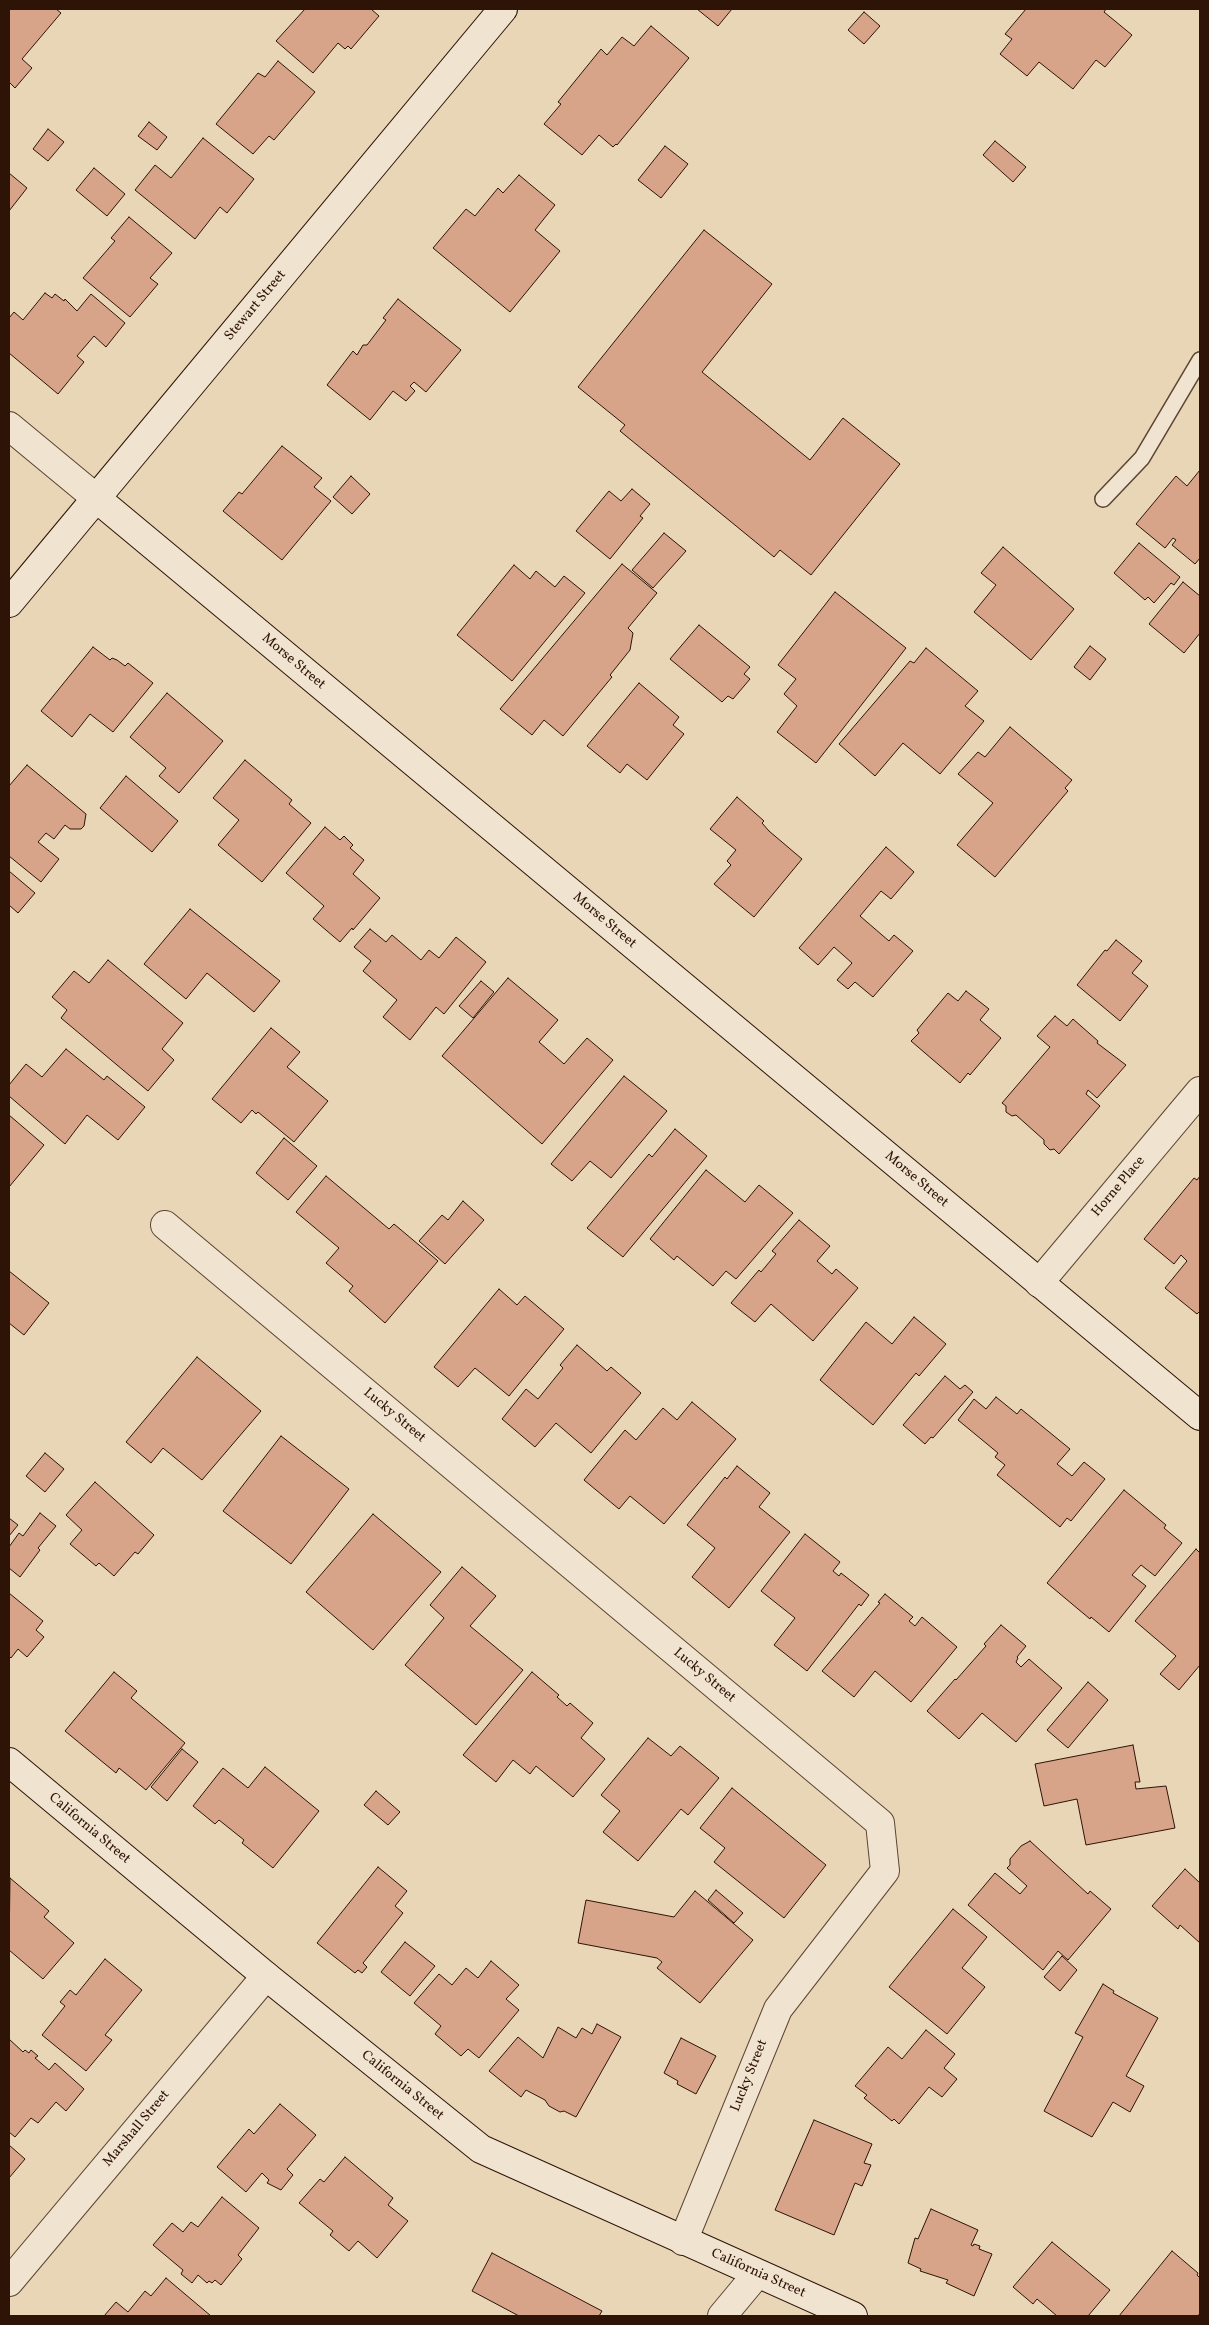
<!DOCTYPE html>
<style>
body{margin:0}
#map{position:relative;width:1209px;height:2325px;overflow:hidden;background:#e8d6b7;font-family:Vollkorn,serif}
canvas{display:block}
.frame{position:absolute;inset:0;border:10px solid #2e1307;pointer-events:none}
</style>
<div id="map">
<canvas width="1209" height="2325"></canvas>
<div class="frame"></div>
</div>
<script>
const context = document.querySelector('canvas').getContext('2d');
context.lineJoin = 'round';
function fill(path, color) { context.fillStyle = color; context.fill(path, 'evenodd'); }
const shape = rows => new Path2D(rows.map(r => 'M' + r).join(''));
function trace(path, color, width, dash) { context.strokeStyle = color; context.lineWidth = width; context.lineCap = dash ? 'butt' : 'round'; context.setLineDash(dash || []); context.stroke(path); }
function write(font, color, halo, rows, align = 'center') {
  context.font = font + ' Vollkorn,serif'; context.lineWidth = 4; context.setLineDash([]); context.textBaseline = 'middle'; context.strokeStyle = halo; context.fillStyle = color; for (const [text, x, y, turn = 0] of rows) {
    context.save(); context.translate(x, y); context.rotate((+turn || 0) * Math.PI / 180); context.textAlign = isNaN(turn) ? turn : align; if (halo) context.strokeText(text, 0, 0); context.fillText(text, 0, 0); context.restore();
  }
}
const building = shape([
 [9,9,56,9,61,13,22,59,32,68,15,88,9,82,9,9],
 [305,9,371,9,379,16,351,49,348,46,345,49,338,43,313,73,276,41,305,9],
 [697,9,732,9,718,26,697,9],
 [1026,9,1106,9,1104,12,1132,35,1105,67,1096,60,1073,89,1039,62,1027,76,1000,54,1012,39,1005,34,1026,9],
 [864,12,880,26,864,44,848,30,864,12],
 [651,26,689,58,617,145,616,144,613,147,599,135,582,155,544,124,561,104,558,102,601,49,607,55,622,37,634,46,651,26],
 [278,61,315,92,274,140,269,136,253,154,216,124,258,73,265,77,278,61],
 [149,122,167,137,157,150,138,136,149,122],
 [48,129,64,142,48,161,33,149,48,129],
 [203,138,254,179,227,213,220,207,195,239,135,190,155,165,171,178,203,138],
 [995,141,1026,167,1013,182,983,155,995,141],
 [665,146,688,164,661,198,638,180,665,146],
 [94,168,125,194,107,216,76,190,94,168],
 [9,173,27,188,9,211,9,173],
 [519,175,555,205,535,230,560,251,510,312,433,248,466,209,475,216,498,188,503,193,519,175],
 [129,217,172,253,150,278,158,284,130,317,83,278,115,241,111,238,129,217],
 [704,230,772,284,702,372,810,460,843,418,900,464,811,575,780,550,774,557,620,431,625,425,578,387,704,230],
 [45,293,52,298,55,294,64,301,65,299,77,311,91,294,125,323,106,347,94,336,77,356,84,362,58,394,9,353,9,318,14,312,23,320,45,293],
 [398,299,461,350,426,392,414,382,410,386,415,391,406,401,393,391,370,420,327,385,353,351,357,355,363,345,367,345,386,320,383,318,398,299],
 [282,446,322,478,314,487,331,501,282,560,223,511,239,492,242,494,282,446],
 [1200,470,1200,558,1195,564,1172,545,1176,540,1173,538,1165,548,1136,524,1176,476,1187,486,1200,470],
 [351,476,370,494,352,514,333,497,351,476],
 [632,489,650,504,640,516,643,518,610,559,576,531,609,491,621,501,632,489],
 [664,533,686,551,653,588,632,570,664,533],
 [1139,543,1180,577,1174,585,1171,583,1154,603,1148,597,1145,600,1114,573,1139,543],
 [1003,547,1074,609,1031,660,974,612,996,585,981,573,1003,547],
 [622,564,657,593,628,628,633,633,630,650,610,675,612,677,563,736,544,720,532,735,500,709,622,564],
 [514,565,530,579,536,571,555,587,564,576,585,593,512,681,457,635,514,565],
 [1183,582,1200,596,1200,633,1184,653,1149,624,1183,582],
 [835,592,906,648,816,763,777,732,797,706,784,694,796,679,778,665,835,592],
 [699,625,750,667,744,674,750,679,733,699,728,696,722,702,670,659,699,625],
 [1090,646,1106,659,1090,680,1074,667,1090,646],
 [93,647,110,660,112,658,117,660,125,666,128,663,153,683,113,732,90,714,72,737,41,711,93,647],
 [926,648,978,691,965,706,984,721,940,774,903,743,875,776,839,744,910,661,914,663,926,648],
 [639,683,679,717,673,725,684,734,647,780,627,764,620,773,587,746,639,683],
 [167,693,223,741,179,793,159,776,166,768,130,737,167,693],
 [1010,727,1072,780,1065,788,1068,791,995,877,957,845,993,803,958,774,978,752,985,757,1010,727],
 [245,760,292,800,289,804,311,823,262,882,218,845,239,820,213,798,245,760],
 [27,765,86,814,84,826,81,829,70,829,65,825,54,839,46,833,38,842,59,859,41,882,9,856,9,786,27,765],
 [126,776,178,821,152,852,100,808,126,776],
 [737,797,764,821,762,823,769,831,802,859,754,917,714,884,731,865,727,861,736,850,710,829,737,797],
 [325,827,340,840,344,836,353,845,350,848,364,860,353,874,380,898,353,930,352,928,340,942,313,919,324,906,286,873,325,827],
 [886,847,914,872,891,899,881,891,860,916,889,941,894,935,913,951,873,997,855,982,848,989,837,980,852,963,834,947,818,965,799,948,886,847],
 [9,871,35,893,18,913,9,905,9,871],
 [190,909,280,981,254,1012,207,973,186,999,144,964,190,909],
 [370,929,386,942,392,935,421,960,429,950,439,958,456,937,486,962,444,1014,436,1007,410,1040,383,1017,397,1000,363,971,371,961,354,947,370,929],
 [1116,940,1142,961,1132,973,1148,986,1120,1021,1077,985,1105,950,1107,951,1116,940],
 [108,960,183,1023,162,1049,174,1060,148,1091,61,1018,67,1010,52,997,74,971,89,983,108,960],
 [508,978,558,1020,539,1042,564,1064,587,1038,613,1060,542,1144,442,1056,508,978],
 [481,981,494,992,473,1018,459,1006,481,981],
 [966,991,989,1009,980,1020,1001,1038,970,1075,968,1073,960,1083,911,1041,919,1033,917,1030,948,993,958,1001,966,991],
 [1055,1016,1067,1026,1073,1019,1098,1041,1097,1043,1126,1065,1097,1098,1088,1090,1086,1094,1100,1106,1059,1154,1054,1149,1050,1150,1044,1144,1044,1140,1016,1115,1012,1116,1006,1112,1006,1106,1002,1103,1050,1047,1037,1036,1055,1016],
 [271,1028,300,1052,287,1067,328,1101,294,1142,258,1112,256,1114,252,1110,241,1123,212,1099,271,1028],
 [66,1049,104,1080,107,1076,145,1107,118,1140,87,1115,65,1144,9,1096,9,1085,26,1064,42,1077,66,1049],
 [624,1076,667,1111,611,1178,590,1161,572,1181,551,1164,624,1076],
 [9,1115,44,1145,9,1187,9,1115],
 [675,1129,707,1156,623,1257,587,1228,649,1154,652,1157,675,1129],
 [284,1138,317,1166,288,1200,256,1173,284,1138],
 [706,1170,745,1202,759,1185,793,1213,736,1279,726,1271,713,1286,677,1256,674,1260,650,1239,706,1170],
 [326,1176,389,1229,394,1224,438,1261,385,1323,349,1291,353,1286,326,1263,339,1248,296,1212,326,1176],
 [1200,1176,1200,1311,1197,1314,1165,1288,1187,1261,1181,1255,1174,1264,1144,1239,1194,1178,1197,1180,1200,1176],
 [463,1201,484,1220,445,1264,419,1241,442,1215,448,1220,463,1201],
 [799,1220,830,1246,817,1261,832,1274,836,1269,858,1288,813,1341,771,1304,755,1322,731,1303,759,1270,761,1272,776,1254,772,1251,799,1220],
 [9,1271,49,1303,24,1335,9,1323,9,1271],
 [499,1289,517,1305,525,1296,564,1329,509,1396,475,1368,458,1387,434,1367,499,1289],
 [914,1317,946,1344,919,1376,916,1373,873,1425,820,1380,866,1322,892,1344,914,1317],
 [577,1345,607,1371,611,1367,641,1393,591,1453,556,1423,535,1447,502,1419,526,1389,538,1399,563,1368,560,1365,577,1345],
 [197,1357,261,1411,202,1480,163,1448,151,1463,126,1442,197,1357],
 [945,1376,960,1389,965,1385,973,1392,933,1438,931,1437,925,1444,903,1425,945,1376],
 [996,1397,1017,1414,1021,1409,1070,1449,1057,1464,1072,1476,1084,1462,1105,1479,1071,1521,1067,1518,1060,1527,997,1475,1005,1465,995,1457,998,1453,958,1420,974,1399,986,1409,996,1397],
 [692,1402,736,1439,664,1524,630,1496,619,1509,584,1480,625,1430,636,1440,663,1408,677,1420,692,1402],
 [281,1436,349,1489,291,1564,223,1511,281,1436],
 [45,1453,64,1469,45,1492,26,1476,45,1453],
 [737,1466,770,1493,759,1507,790,1532,729,1608,692,1577,715,1548,687,1525,725,1477,727,1479,737,1466],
 [95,1482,154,1535,138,1554,135,1552,114,1576,99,1563,96,1566,70,1544,82,1530,66,1515,95,1482],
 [1124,1490,1166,1525,1164,1528,1182,1543,1155,1576,1141,1565,1132,1575,1146,1586,1109,1632,1091,1617,1090,1619,1047,1583,1124,1490],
 [40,1513,56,1526,38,1548,40,1550,20,1577,9,1568,9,1547,19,1533,23,1536,40,1513],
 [373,1514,441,1572,373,1650,306,1592,373,1514],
 [9,1518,18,1525,9,1536,9,1518],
 [805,1534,840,1562,833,1571,839,1576,841,1573,869,1595,861,1606,859,1604,807,1671,774,1645,795,1618,761,1591,805,1534],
 [1196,1549,1200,1553,1200,1665,1179,1690,1160,1674,1176,1656,1135,1621,1196,1549],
 [462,1567,496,1596,470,1626,523,1670,476,1725,405,1665,444,1618,430,1605,462,1567],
 [9,1593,43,1621,36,1630,44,1637,27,1657,18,1649,11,1658,9,1656,9,1593],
 [885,1594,913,1617,909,1621,915,1626,922,1617,957,1647,911,1702,875,1671,854,1697,822,1671,880,1603,878,1602,885,1594],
 [1001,1625,1026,1646,1017,1657,1018,1658,1016,1662,1021,1667,1029,1659,1062,1688,1016,1742,982,1713,959,1739,927,1711,955,1679,956,1680,986,1646,984,1644,1001,1625],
 [114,1672,137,1691,131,1698,185,1743,146,1790,119,1768,116,1773,65,1731,114,1672],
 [532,1672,559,1695,557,1697,567,1706,570,1703,593,1723,581,1738,605,1759,573,1797,536,1766,530,1774,513,1760,496,1782,463,1755,532,1672],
 [1088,1682,1108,1700,1068,1748,1047,1730,1088,1682],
 [648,1738,671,1756,680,1746,719,1778,688,1815,681,1809,638,1861,603,1832,620,1811,601,1795,648,1738],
 [1133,1745,1140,1782,1135,1782,1136,1789,1166,1786,1175,1828,1086,1845,1077,1799,1044,1806,1035,1764,1133,1745],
 [182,1749,198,1762,167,1801,151,1787,182,1749],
 [265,1767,319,1811,273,1868,242,1843,244,1840,219,1820,215,1824,193,1806,223,1768,248,1788,265,1767],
 [732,1788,826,1865,784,1918,714,1862,725,1848,700,1828,732,1788],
 [376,1791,400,1812,388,1825,364,1805,376,1791],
 [1030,1841,1088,1894,1090,1891,1111,1909,1068,1960,1058,1951,1043,1970,968,1905,995,1873,1020,1894,1027,1886,1007,1868,1010,1865,1010,1859,1021,1846,1030,1841],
 [378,1867,407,1891,395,1906,403,1913,363,1963,367,1967,362,1973,358,1970,355,1973,317,1943,378,1867],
 [1185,1869,1200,1883,1200,1943,1180,1925,1178,1929,1152,1906,1185,1869],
 [10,1878,49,1911,44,1917,74,1943,43,1979,9,1950,10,1878],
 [716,1890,743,1913,734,1923,708,1900,716,1890],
 [695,1891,753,1940,700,2003,657,1968,662,1962,657,1958,578,1943,586,1900,674,1917,695,1891],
 [953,1909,987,1937,962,1968,985,1987,947,2034,889,1987,953,1909],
 [405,1942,435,1966,410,1996,381,1972,405,1942],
 [1062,1956,1077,1970,1060,1991,1044,1977,1062,1956],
 [105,1959,142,1990,105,2035,112,2040,86,2071,42,2035,65,2006,60,2002,70,1990,76,1995,105,1959],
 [491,1961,519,1985,506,1999,519,2010,479,2058,468,2049,461,2056,435,2034,441,2026,414,2003,439,1974,452,1985,466,1968,478,1978,491,1961],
 [1103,1984,1114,1991,1113,1993,1158,2018,1126,2076,1144,2086,1130,2112,1113,2102,1092,2137,1044,2111,1083,2037,1075,2033,1103,1984],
 [597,2024,621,2037,576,2117,564,2111,560,2112,549,2106,545,2100,526,2090,521,2097,489,2071,518,2037,543,2058,558,2027,576,2038,582,2028,592,2034,597,2024],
 [926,2030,955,2054,944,2068,957,2079,942,2097,929,2087,899,2124,894,2119,892,2121,864,2098,867,2095,855,2086,888,2047,902,2059,926,2030],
 [681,2038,716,2056,696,2094,677,2084,678,2081,664,2073,681,2038],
 [9,2039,23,2052,25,2050,29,2053,31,2050,38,2056,35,2058,49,2070,55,2063,84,2089,66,2111,56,2102,38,2123,31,2118,15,2137,9,2132,9,2039],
 [280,2104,316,2135,287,2169,293,2175,281,2190,267,2183,269,2180,262,2173,246,2192,217,2167,249,2129,254,2134,280,2104],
 [814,2120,872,2144,864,2163,871,2165,862,2186,855,2183,834,2235,775,2210,814,2120],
 [9,2145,25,2159,9,2178,9,2145],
 [345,2157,393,2198,388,2205,408,2221,377,2258,358,2241,349,2251,330,2235,333,2231,299,2203,320,2179,324,2182,345,2157],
 [222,2197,259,2228,238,2255,242,2259,221,2285,215,2280,212,2283,209,2281,207,2283,198,2275,192,2283,181,2274,183,2270,153,2245,172,2223,183,2232,191,2222,198,2227,222,2197],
 [931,2209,978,2230,971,2245,973,2246,974,2244,980,2246,979,2249,992,2254,974,2296,946,2283,948,2280,920,2271,921,2269,908,2263,915,2238,918,2239,931,2209],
 [1052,2242,1110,2290,1088,2316,1057,2316,1037,2299,1033,2304,1013,2287,1052,2242],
 [1172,2251,1198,2273,1197,2275,1200,2278,1200,2313,1198,2316,1119,2316,1172,2251],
 [492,2253,602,2311,599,2316,519,2316,472,2291,492,2253],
 [166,2278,211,2316,104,2316,116,2302,128,2312,145,2291,151,2296,166,2278]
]);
fill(building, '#d7a389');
trace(building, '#2e1307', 1);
const lane = shape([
 [1103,499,1142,458,1200,360]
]);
const street = shape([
 [9,426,96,498],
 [165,1225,880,1823,885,1871,778,2009,683,2241],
 [1039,1283,1200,1091],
 [9,2282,266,1976],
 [722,2316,757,2274]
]);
const secondary = shape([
 [96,498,1200,1416],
 [9,603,503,9],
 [9,1762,266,1976,481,2149,853,2316]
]);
trace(lane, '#5c4433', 18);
trace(street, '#5c4433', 30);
trace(secondary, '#2e1307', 30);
trace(lane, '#f0e4d0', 15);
trace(street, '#f0e4d0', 28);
trace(secondary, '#f0e4d0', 28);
write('14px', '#2e1307', '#f0e4d0', [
 ["Stewart Street",256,306,-50],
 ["Morse Street",293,662,40],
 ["Morse Street",604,921,40],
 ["Morse Street",916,1180,40],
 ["Horne Place",1119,1187,-50],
 ["Lucky Street",394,1416,40],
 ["Lucky Street",704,1676,40],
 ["California Street",89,1829,40],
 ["Lucky Street",750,2076,-68],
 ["California Street",402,2086,39],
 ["Marshall Street",137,2129,-50],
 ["California Street",758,2274,24]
]);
</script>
